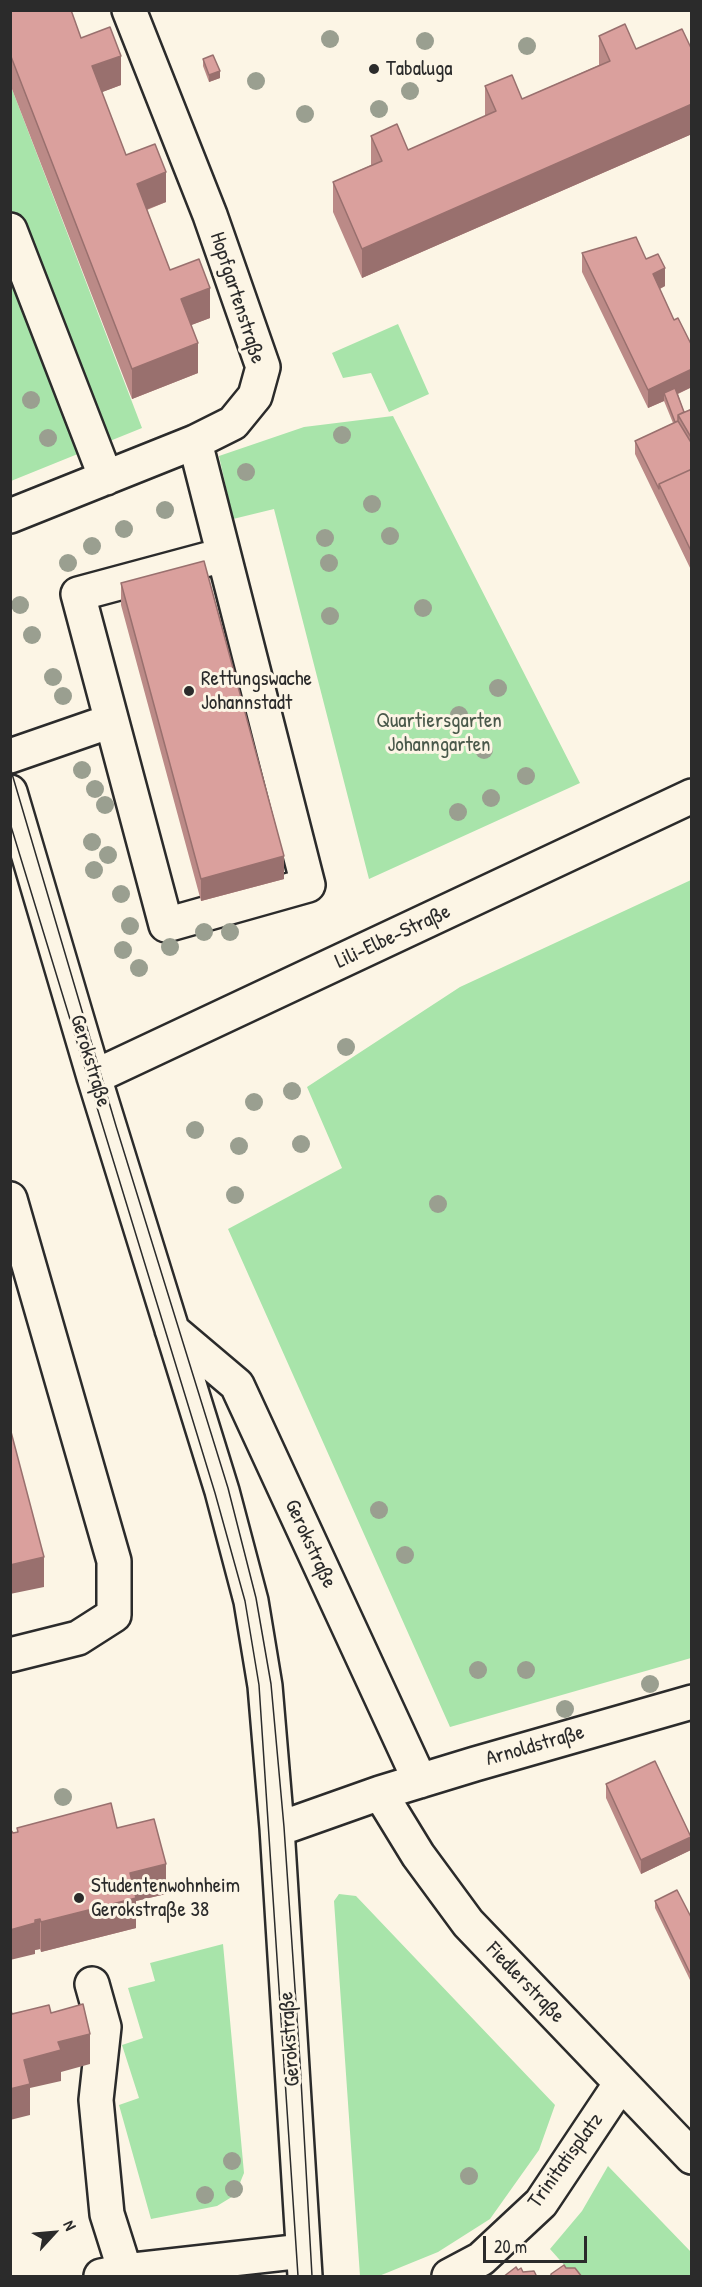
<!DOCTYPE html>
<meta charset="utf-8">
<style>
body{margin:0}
#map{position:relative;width:702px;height:2287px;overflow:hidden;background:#fcf5e5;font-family:"Patrick Hand",sans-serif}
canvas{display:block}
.frame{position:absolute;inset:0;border:12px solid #2b2b2b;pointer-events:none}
.north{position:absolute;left:24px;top:2203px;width:60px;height:60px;-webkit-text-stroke:4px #fcf5e5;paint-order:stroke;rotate:64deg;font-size:16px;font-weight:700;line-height:24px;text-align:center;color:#2b2b2b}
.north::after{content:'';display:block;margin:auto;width:21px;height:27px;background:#2b2b2b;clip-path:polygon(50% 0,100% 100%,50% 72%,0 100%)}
.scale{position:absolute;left:483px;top:2236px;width:104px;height:27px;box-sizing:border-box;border:3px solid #2b2b2b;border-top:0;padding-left:8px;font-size:18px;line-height:21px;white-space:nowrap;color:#2b2b2b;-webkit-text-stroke:4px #fcf5e5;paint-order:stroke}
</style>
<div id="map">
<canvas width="702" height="2287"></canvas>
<div class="frame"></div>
<div class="north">N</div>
<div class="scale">20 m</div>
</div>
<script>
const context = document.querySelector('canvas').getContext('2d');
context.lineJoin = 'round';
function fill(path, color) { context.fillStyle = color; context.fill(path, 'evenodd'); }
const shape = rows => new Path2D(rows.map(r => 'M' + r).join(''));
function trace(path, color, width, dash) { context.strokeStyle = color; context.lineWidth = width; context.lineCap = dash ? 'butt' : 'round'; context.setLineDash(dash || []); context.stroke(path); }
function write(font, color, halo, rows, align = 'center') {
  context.font = font + ' "Patrick Hand",sans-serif'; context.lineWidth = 6; context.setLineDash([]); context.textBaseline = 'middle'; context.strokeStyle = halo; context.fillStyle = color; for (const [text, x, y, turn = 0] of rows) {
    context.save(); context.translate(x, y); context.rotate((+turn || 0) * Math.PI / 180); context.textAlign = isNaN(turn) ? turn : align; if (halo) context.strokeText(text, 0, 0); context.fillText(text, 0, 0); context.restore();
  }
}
fill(shape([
 [10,84,142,428,11,481,10,481],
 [398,324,429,394,389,412,371,373,343,378,332,353],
 [393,416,580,783,369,879,274,509,233,519,219,456,304,427],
 [691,880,691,1658,450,1727,228,1229,342,1168,307,1087,460,987],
 [339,1894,356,1896,555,2105,539,2150,490,2219,438,2252,379,2276,360,2276,334,1901],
 [223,1944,244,2173,235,2195,217,2206,151,2219,119,2105,139,2098,122,2045,143,2038,128,1988,155,1981,150,1963],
 [608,2166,691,2252,691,2276,574,2276,550,2249,582,2211]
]), '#a8e4aa');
const minor = shape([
 [10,230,106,478],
 [195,442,308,885,166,925,78,594,223,555],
 [10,516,195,442,233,423,255,396,263,367,210,215,129,10],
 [10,756,111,721],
 [10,792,94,1077,222,1491,251,1601,265,1686,277,1828,305,2276],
 [94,1077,692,796],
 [10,1199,114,1561,114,1615,78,1638,10,1655],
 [172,1330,237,1385,420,1781],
 [380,1793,418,1855,468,1923,692,2157],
 [277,1828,284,1827,380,1793,475,1764,692,1702],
 [92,1984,104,2027,96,2100,107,2214,125,2271],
 [101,2276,125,2271,303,2251],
 [449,2276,481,2259,541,2203,621,2083]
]);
trace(minor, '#2b2b2b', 38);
trace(minor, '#fcf5e5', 33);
trace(shape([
 [10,767,116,1126,228,1488,256,1598,271,1684,284,1827,300,2062,312,2276],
 [10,823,215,1493,245,1601,259,1685,298,2276]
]), '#2b2b2b', 1.5);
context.fillStyle = '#9a9f90';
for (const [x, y] of [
 [330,39],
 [425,41],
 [527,46],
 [256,81],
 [410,91],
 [379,109],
 [305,114],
 [31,400],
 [342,435],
 [48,438],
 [246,472],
 [372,504],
 [165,510],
 [124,529],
 [390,536],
 [325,538],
 [92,546],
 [68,563],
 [329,563],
 [20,605],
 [423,608],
 [330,616],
 [32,635],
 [53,677],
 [498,688],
 [63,696],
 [459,715],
 [484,750],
 [82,770],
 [526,776],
 [95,789],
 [491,798],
 [105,805],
 [458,812],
 [92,842],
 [108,855],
 [94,870],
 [121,894],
 [130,926],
 [204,932],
 [230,932],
 [170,947],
 [123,950],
 [139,968],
 [346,1047],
 [292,1091],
 [254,1102],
 [195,1130],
 [301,1144],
 [239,1146],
 [235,1195],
 [438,1204],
 [379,1510],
 [405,1555],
 [478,1670],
 [526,1670],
 [650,1684],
 [565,1709],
 [63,1797],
 [232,2161],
 [469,2176],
 [234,2189],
 [205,2195]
]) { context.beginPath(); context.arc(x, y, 9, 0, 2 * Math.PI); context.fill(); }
fill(shape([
 [10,10,81,38,121,85,102,92,126,155,166,202,147,210,170,270,210,318,191,325,198,373,132,399,10,84],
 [599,36,636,49,692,50,692,134,362,278,333,212,333,182,371,165,371,136,408,150,485,116,485,86,522,99,599,65],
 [203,59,220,78,209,82,203,66],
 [582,253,646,259,665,286,660,289,674,320,692,346,692,387,678,394,684,412,692,409,692,572,635,454,635,441,673,423,664,401,648,408,582,272],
 [121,583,284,879,201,901,121,605],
 [606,1784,691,1850,641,1874,606,1798],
 [17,1828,117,1828,166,1894,136,1901,136,1928,41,1952,40,1949,35,1950,35,1954,13,1833,17,1832],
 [655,1901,692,1919,692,1979,690,1980,655,1908]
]), '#bb8a87');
fill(shape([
 [121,56,121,85,92,96,92,66],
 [220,71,220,78,209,82,209,75],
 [692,104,692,134,362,278,362,249],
 [166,172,166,202,137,213,137,184],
 [665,268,665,286,653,292,653,274],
 [210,288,210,318,181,329,181,299],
 [198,343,198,373,132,399,132,369],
 [692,369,692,387,666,399,664,393,664,401,648,408,648,390],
 [284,856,284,879,201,901,201,879],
 [44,1557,44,1587,10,1594,10,1565],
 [691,1837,691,1850,641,1874,641,1860],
 [166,1864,166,1894,136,1901,136,1928,41,1952,41,1922,130,1873],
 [40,1919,40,1949,35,1950,35,1954,10,1960,10,1930],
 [90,2034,90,2064,61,2072,61,2081,30,2088,30,2115,10,2120,10,2089,24,2060,58,2042]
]), '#99706e');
const building = shape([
 [10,10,71,10,81,38,110,27,121,56,92,66,126,155,155,144,166,172,137,184,170,270,199,259,210,288,181,299,198,343,132,369,10,54,10,10],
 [625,24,636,49,682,29,692,50,692,104,362,249,333,182,382,161,371,136,397,124,408,150,496,111,485,86,512,75,522,99,610,61,599,36,625,24],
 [213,55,220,71,209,75,203,59,213,55],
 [636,237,646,259,658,254,665,268,653,274,674,320,678,318,692,346,692,369,648,390,582,253,636,237],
 [675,388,684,412,678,415,678,421,675,422,664,393,675,388],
 [692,409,692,439,678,415,692,409],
 [678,421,692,444,692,469,659,484,659,489,635,441,678,421],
 [692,469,692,553,659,484,692,469],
 [204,561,284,856,201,879,121,583,204,561],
 [10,1428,44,1557,10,1565,10,1428],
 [655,1761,691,1837,641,1860,606,1784,655,1761],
 [111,1803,117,1828,154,1819,166,1864,130,1873,136,1898,41,1922,40,1919,35,1920,35,1923,10,1930,10,1829,13,1833,18,1832,17,1828,111,1803],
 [677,1890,692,1919,692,1972,690,1973,655,1901,677,1890],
 [83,2004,90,2034,58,2042,61,2050,24,2060,30,2084,10,2089,10,2007,12,2014,49,2005,51,2013,83,2004],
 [564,2265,566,2268,575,2268,582,2277,551,2277,551,2274,564,2265],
 [516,2267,518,2270,521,2268,523,2272,534,2271,537,2277,503,2277,516,2267]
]);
fill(building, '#daa09d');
trace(building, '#99706e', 1.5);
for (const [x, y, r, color] of [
 [374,69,6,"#2b2b2b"],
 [189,691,6,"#2b2b2b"],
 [79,1898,6,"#2b2b2b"]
]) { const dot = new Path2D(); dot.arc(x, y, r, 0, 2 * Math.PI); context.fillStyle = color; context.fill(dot); trace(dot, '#fcf5e5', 2); }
write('21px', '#2b2b2b', '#fcf5e5', [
 ["Tabaluga",386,69],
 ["Rettungswache",201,679],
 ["Johannstadt",201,703],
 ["Studentenwohnheim",91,1886],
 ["Gerokstraße 38",91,1910]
], 'left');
write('21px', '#2b2b2b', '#fcf5e5', [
 ["Hopfgartenstraße",237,298,72],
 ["Lili-Elbe-Straße",393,937,-25],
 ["Gerokstraße",90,1061,73],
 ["Gerokstraße",310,1544,65],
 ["Arnoldstraße",535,1746,-16],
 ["Fiedlerstraße",525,1983,46],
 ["Gerokstraße",290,2039,-94],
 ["Trinitatisplatz",566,2161,-54]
]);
write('21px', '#4a594b', '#fcf5e5', [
 ["Quartiersgarten",439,721],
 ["Johanngarten",439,745]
]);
</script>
